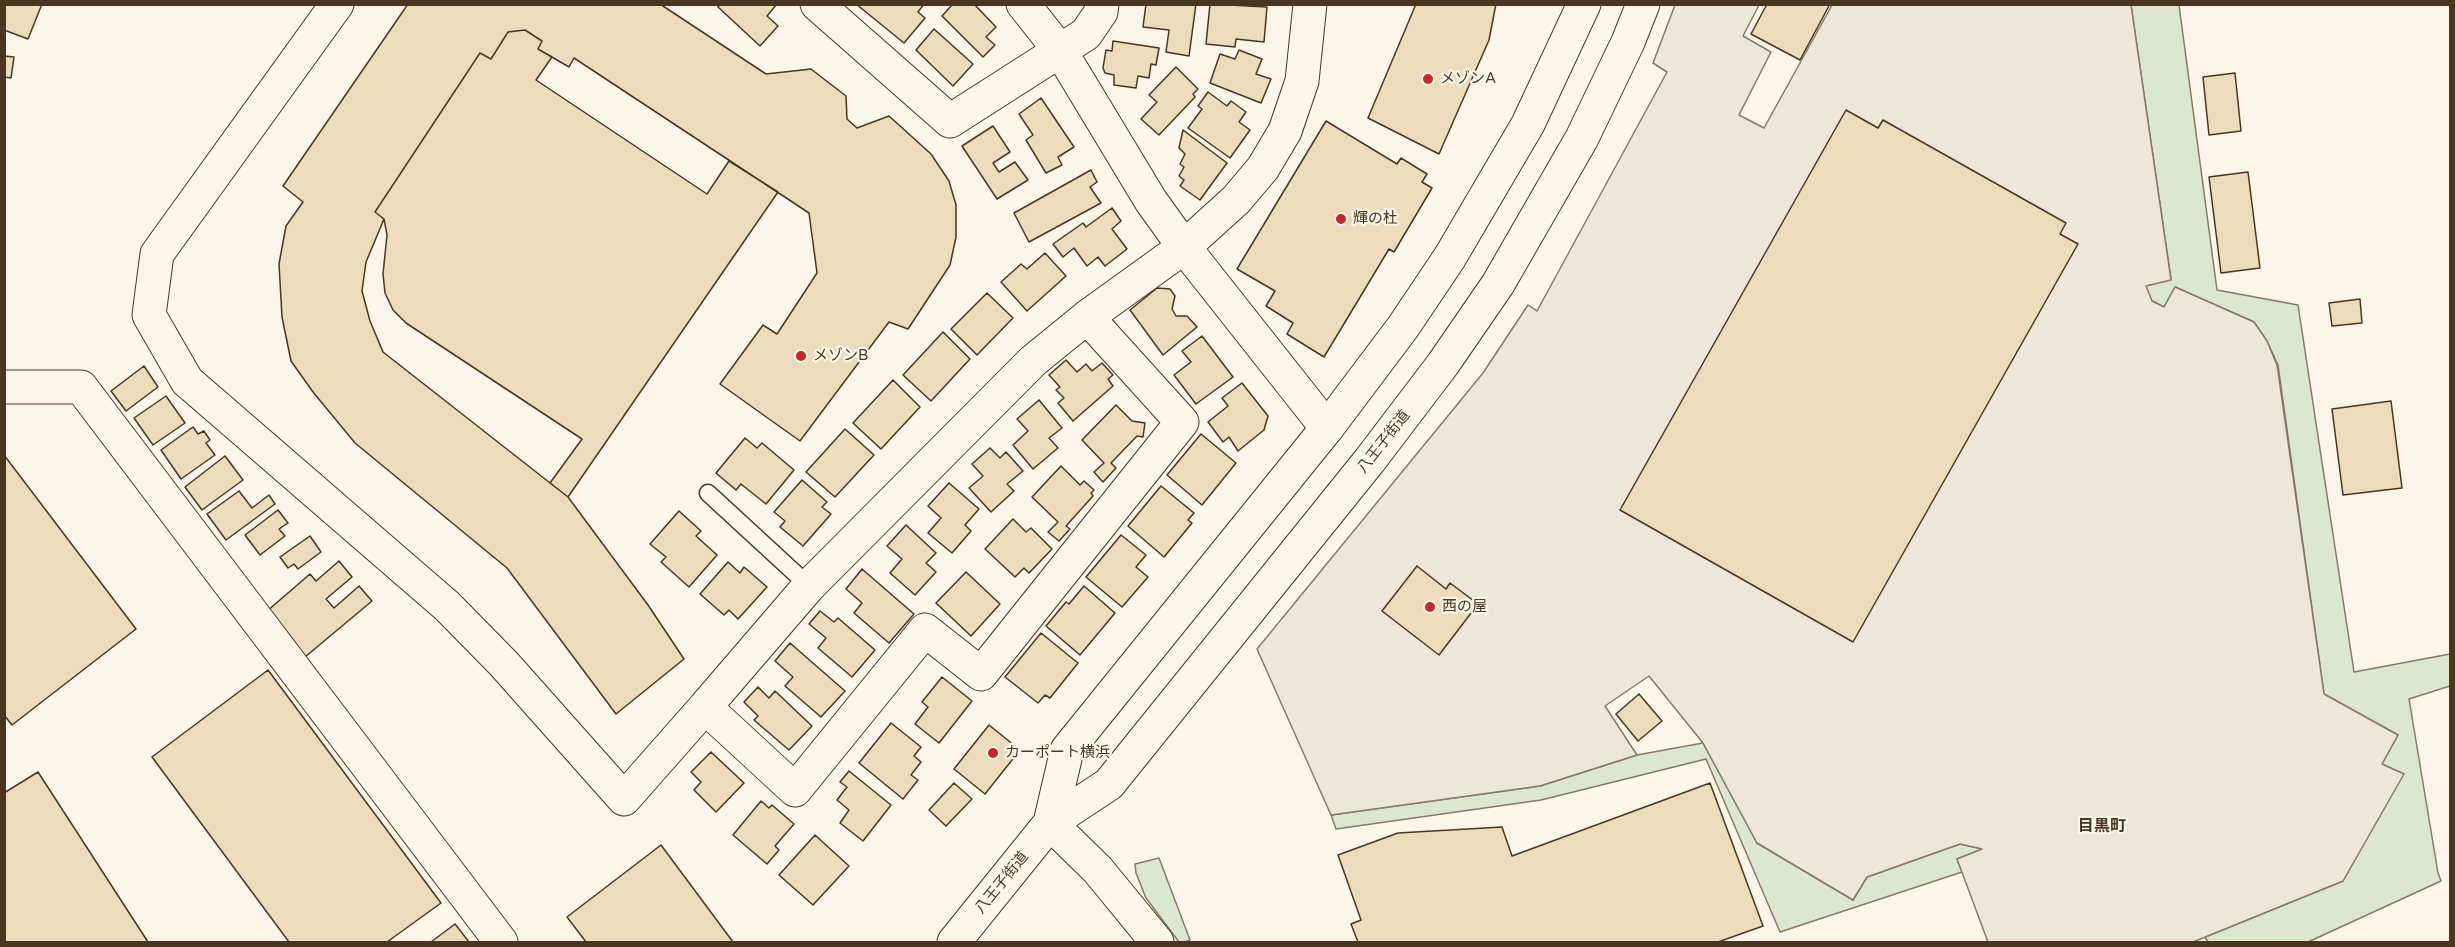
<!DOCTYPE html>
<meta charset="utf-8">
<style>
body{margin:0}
#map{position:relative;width:2455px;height:947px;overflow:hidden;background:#fbf6e9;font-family:"Varela Round",sans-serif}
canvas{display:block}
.frame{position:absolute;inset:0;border:6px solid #4a3520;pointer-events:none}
</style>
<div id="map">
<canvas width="2455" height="947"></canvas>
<div class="frame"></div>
</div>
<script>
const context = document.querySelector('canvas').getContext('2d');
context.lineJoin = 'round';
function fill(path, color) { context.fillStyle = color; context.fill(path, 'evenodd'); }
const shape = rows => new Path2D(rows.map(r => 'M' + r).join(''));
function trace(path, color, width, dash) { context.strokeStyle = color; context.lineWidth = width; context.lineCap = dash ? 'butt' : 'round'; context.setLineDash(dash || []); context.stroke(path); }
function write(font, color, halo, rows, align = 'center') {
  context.font = font + ' "Varela Round","Noto Sans JP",sans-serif'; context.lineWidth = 4.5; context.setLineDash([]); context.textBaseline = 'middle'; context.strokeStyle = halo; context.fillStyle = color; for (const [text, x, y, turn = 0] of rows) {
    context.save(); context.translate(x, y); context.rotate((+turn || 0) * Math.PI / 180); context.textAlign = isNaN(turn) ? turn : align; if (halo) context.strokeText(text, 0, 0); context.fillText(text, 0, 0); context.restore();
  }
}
const green = shape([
 [2131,5,2179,5,2217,290,2298,305,2354,672,2450,654,2450,686,2409,699,2438,873,2441,881,2308,942,2208,942,2205,937,2343,881,2403,774,2382,764,2398,735,2324,694,2278,365,2267,341,2254,322,2175,287,2164,307,2152,301,2145,286,2171,279,2131,5],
 [1703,743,1757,843,1853,900,1867,877,1960,844,1983,849,1957,859,1962,872,1780,932,1706,759,1541,800,1336,829,1331,815,1540,786,1637,755,1703,743],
 [1159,858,1190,940,1184,942,1179,942,1146,898,1136,873,1135,864,1159,858]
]);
fill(green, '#dce7d0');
trace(green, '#887966', 1.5);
const parking = shape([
 [1675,5,1759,5,1743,36,1771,52,1739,115,1764,128,1832,5,2131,5,2171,280,2146,286,2152,301,2164,307,2175,287,2254,322,2267,341,2277,365,2324,694,2398,735,2382,764,2404,774,2343,881,2193,942,1988,942,1957,859,1982,849,1960,844,1867,877,1853,900,1757,843,1703,743,1649,676,1605,706,1637,755,1540,786,1331,815,1257,649,1483,373,1528,305,1537,311,1667,72,1653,63,1675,5]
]);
fill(parking, '#ede7d9');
trace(parking, '#887966', 1.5);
const building = shape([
 [4,4,42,4,28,39,4,30,4,4],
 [408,4,660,4,766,74,811,69,846,96,847,119,857,128,889,116,931,154,949,181,956,205,956,237,950,265,908,329,889,322,800,441,720,384,763,325,777,334,817,273,809,213,574,58,569,67,538,49,542,41,525,30,508,32,491,59,480,53,375,212,384,219,366,262,362,291,370,321,383,352,568,497,648,605,684,659,616,714,507,568,355,443,313,392,291,361,282,317,279,264,286,226,303,202,283,186,408,4],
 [720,4,777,4,767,16,778,26,760,46,718,7,720,4],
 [856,4,924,4,918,12,925,18,904,43,856,4],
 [953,4,974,4,996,27,986,37,995,45,983,57,942,16,953,4],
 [1146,4,1196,4,1189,56,1166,52,1169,30,1143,27,1146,4],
 [1210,4,1267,7,1264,42,1236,39,1235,47,1206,44,1210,4],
 [1416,4,1496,4,1489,40,1439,154,1368,118,1416,4],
 [1767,4,1830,4,1800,60,1751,34,1767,4],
 [934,29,973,64,953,86,916,50,934,29],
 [525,30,542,41,538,49,552,57,536,80,707,194,729,161,778,192,568,497,550,483,582,439,406,323,393,310,385,293,383,274,387,235,384,219,375,212,480,53,491,59,508,32,525,30],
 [1113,41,1159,48,1156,65,1151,64,1149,78,1138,76,1136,88,1114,85,1114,75,1105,73,1103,68,1106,50,1112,51,1113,41],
 [1239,50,1262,59,1256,74,1271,79,1261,103,1210,83,1220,54,1235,59,1239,50],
 [4,56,14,57,11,78,4,77,4,56],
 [1176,67,1198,89,1193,94,1195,97,1159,135,1141,119,1157,102,1149,95,1176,67],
 [2235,73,2241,131,2209,135,2203,77,2235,73],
 [1208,92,1227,106,1231,101,1246,112,1239,122,1250,130,1230,158,1188,128,1202,109,1198,106,1208,92],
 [1041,98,1074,147,1058,157,1062,165,1046,173,1026,140,1033,135,1019,114,1041,98],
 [1846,110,1878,128,1883,120,2066,223,2060,234,2078,244,1853,642,1620,510,1846,110],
 [1326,121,1397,164,1401,158,1427,174,1422,182,1432,188,1394,252,1389,249,1324,357,1287,334,1293,323,1266,306,1275,291,1237,269,1326,121],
 [993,126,1010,152,993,163,999,172,1015,162,1028,180,997,199,962,146,993,126],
 [1183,130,1227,163,1200,200,1180,186,1184,180,1179,176,1184,167,1180,164,1185,154,1179,148,1183,130],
 [1091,170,1097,182,1090,187,1101,203,1029,242,1014,213,1091,170],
 [2248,172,2260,268,2221,273,2209,177,2248,172],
 [1112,208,1121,221,1112,229,1127,249,1105,266,1098,257,1087,266,1074,248,1063,257,1053,244,1083,223,1086,227,1112,208],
 [1045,253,1066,276,1027,311,1001,282,1021,264,1027,269,1045,253],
 [1157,288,1170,289,1175,296,1172,309,1176,316,1187,316,1197,327,1163,355,1130,310,1157,288],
 [987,293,1013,318,977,355,951,329,987,293],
 [2360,299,2362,323,2332,326,2329,303,2360,299],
 [943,332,970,359,931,401,903,375,943,332],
 [1202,336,1233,377,1196,404,1174,375,1191,362,1182,351,1202,336],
 [1066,360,1077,372,1086,364,1092,371,1102,363,1113,375,1108,379,1113,386,1073,421,1058,403,1064,398,1056,390,1060,387,1049,375,1066,360],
 [144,366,158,387,126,411,111,391,144,366],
 [893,380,920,407,881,449,853,423,893,380],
 [1242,383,1268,416,1264,430,1238,451,1229,437,1223,442,1208,422,1228,406,1222,398,1242,383],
 [166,396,185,423,153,445,134,418,166,396],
 [1039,400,1062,428,1049,438,1058,448,1033,469,1013,445,1028,431,1017,419,1039,400],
 [2391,401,2402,488,2343,495,2332,409,2391,401],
 [1116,405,1132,421,1145,423,1143,437,1137,436,1111,463,1116,468,1103,482,1094,472,1104,463,1082,440,1116,405],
 [193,427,198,434,204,431,210,440,206,443,215,455,181,479,161,450,193,427],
 [845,429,874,455,835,497,806,472,845,429],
 [1201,434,1236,463,1202,505,1167,475,1201,434],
 [745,438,757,448,762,443,794,470,766,504,741,484,736,490,716,473,745,438],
 [990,448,1000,458,1006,452,1023,471,1007,484,1014,491,991,512,969,488,983,476,972,464,990,448],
 [4,455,136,629,12,725,4,715,4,455],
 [225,456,243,480,202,510,185,487,225,456],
 [1061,466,1080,485,1084,481,1094,490,1091,493,1093,496,1066,526,1070,529,1059,541,1048,532,1058,522,1032,497,1061,466],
 [802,480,827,502,822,507,831,514,803,546,780,527,785,521,774,512,802,480],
 [949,483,979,509,965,525,971,531,952,553,928,533,941,518,928,506,949,483],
 [1161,486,1194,513,1188,520,1192,523,1164,557,1128,526,1161,486],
 [239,491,252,508,269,495,275,504,226,540,207,514,239,491],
 [278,510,288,523,279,529,285,536,260,555,245,535,278,510],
 [679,511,701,531,696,536,717,555,689,587,661,562,666,557,650,544,679,511],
 [1013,519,1026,532,1031,528,1052,549,1029,573,1024,568,1015,577,985,549,1013,519],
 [906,525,936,553,926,563,936,572,915,595,890,573,902,559,887,546,906,525],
 [1121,535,1146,555,1136,567,1148,577,1122,607,1086,577,1121,535],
 [310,536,321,552,298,569,294,564,288,568,280,557,310,536],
 [339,561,352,577,326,599,334,608,359,586,372,601,305,657,266,612,310,574,316,581,339,561],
 [728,562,740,573,744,567,767,587,738,619,729,610,724,615,700,594,728,562],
 [1417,566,1446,589,1450,583,1478,604,1439,655,1382,611,1417,566],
 [862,569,914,614,889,643,854,613,862,603,846,589,862,569],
 [966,572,1000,604,971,636,936,603,966,572],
 [1084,586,1115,613,1080,655,1046,626,1066,602,1069,604,1084,586],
 [820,611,834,622,838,618,875,650,852,677,818,648,826,638,809,624,820,611],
 [1041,633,1078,663,1050,698,1045,695,1038,703,1005,677,1041,633],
 [790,643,845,691,821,717,785,686,793,677,775,661,790,643],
 [268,670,441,903,387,942,289,942,152,757,268,670],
 [942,677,972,701,939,743,915,724,928,707,922,702,942,677],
 [758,687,769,698,775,691,812,726,789,750,754,720,758,716,744,702,758,687],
 [1639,694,1662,721,1638,741,1616,714,1639,694],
 [891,723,921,747,914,756,921,762,911,775,918,780,903,799,859,763,891,723],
 [989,725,1020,750,985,794,954,769,989,725],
 [711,752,744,783,716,812,694,790,701,782,691,772,711,752],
 [849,771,891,805,863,841,840,823,849,810,837,800,847,787,840,782,849,771],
 [38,772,148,942,4,942,4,793,38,772],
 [954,783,972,799,946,826,929,810,954,783],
 [1710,783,1763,926,1718,942,1358,942,1351,924,1361,920,1338,855,1398,833,1502,827,1512,856,1710,783],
 [761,801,769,808,772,805,794,824,775,846,779,850,767,864,733,835,761,801],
 [815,835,849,866,813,905,779,875,815,835],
 [661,845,733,942,586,942,567,917,661,845],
 [455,924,469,942,431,942,455,924]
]);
fill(building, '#ecdcbc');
trace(building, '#4a3520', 1.5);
const service = shape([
 [708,493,809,586]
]);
const minor = shape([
 [337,4,157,254,149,315,187,381,447,606,504,664,624,799,705,707],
 [817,4,950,121,1086,34,1101,12,1102,4],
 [1023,4,1061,52,1151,201,1184,247,1327,428],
 [1087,317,1182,422,981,674,925,630,795,790,705,707,809,586,1033,361,1087,317,1184,247,1236,200,1263,168,1285,131,1302,81,1310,4],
 [4,387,81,387,501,942],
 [1050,823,1098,870,1157,942]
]);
const tertiary = shape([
 [1050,823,1067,750,1327,428,1403,327,1450,257,1528,124,1584,4],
 [954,942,1050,823,1109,784,1370,460,1443,364,1498,284,1582,138,1628,42,1643,4]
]);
trace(service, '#4a3520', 19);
trace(minor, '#4a3520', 35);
trace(tertiary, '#4a3520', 35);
trace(service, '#fbf6e9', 16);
trace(minor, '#fbf6e9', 33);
trace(tertiary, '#fbf6e9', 33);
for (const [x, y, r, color] of [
 [1428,79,6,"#c62828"],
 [1341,219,6,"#c62828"],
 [801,356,6,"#c62828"],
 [1430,607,6,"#c62828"],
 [993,753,6,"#c62828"]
]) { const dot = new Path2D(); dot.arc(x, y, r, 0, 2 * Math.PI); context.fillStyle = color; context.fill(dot); trace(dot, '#fbf6e9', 2); }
write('15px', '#4a3520', '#fbf6e9', [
 ["メゾンA",1440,79],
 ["輝の杜",1353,219],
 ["メゾンB",813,356],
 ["西の屋",1442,607],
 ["カーポート横浜",1005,753]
], 'left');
write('15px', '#4a3520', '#fbf6e9', [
 ["八王子街道",1384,442,-52],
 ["八王子街道",1002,883,-51]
]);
write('bold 16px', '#4a3520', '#fbf6e9', [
 ["目黒町",2102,827]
]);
</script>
